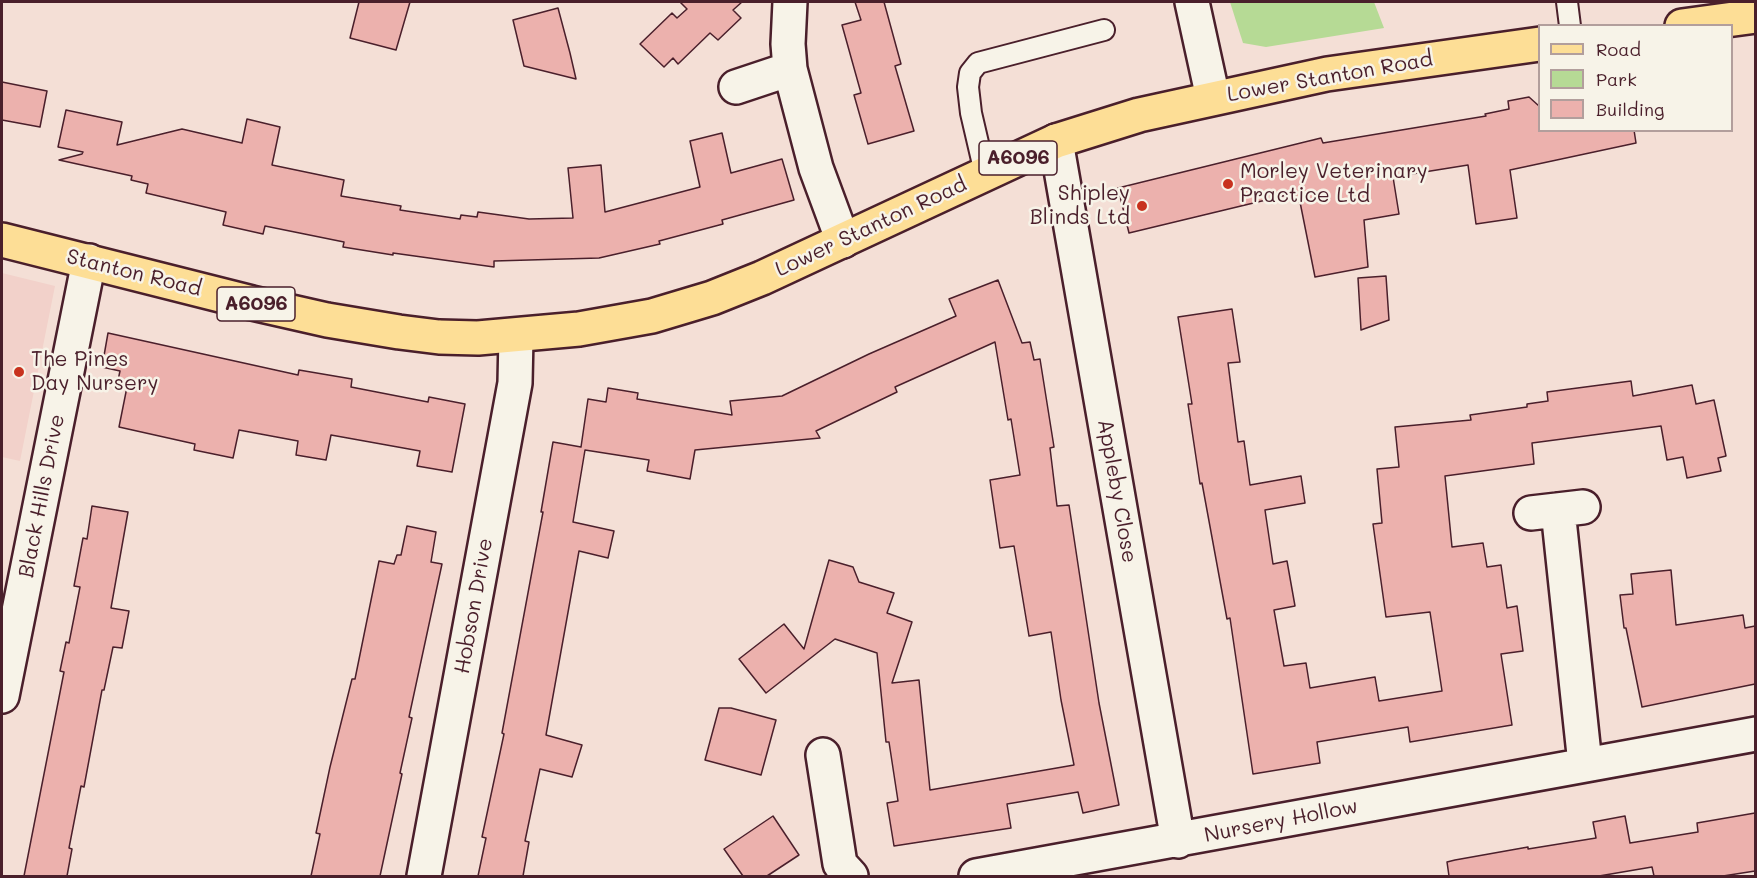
<!DOCTYPE html>
<style>
body{margin:0}
#map{position:relative;width:1757px;height:878px;overflow:hidden;background:#f4dfd6;font-family:Mali,sans-serif}
canvas{display:block}
.frame{position:absolute;inset:0;border:3px solid #4a1f2b;pointer-events:none}
.legend{position:absolute;left:1538px;top:24px;width:195px;height:108px;box-sizing:border-box;background:#f7f3e8;border:2px solid #b29e9c;margin:0;padding:8px 10px;list-style:none;font-size:18px;color:#4a1f2b}
.legend li{display:flex;align-items:center;gap:12px;height:30px}
.legend b{width:30px;border:2px solid #b29e9c}
</style>
<div id="map">
<canvas width="1757" height="878"></canvas>
<div class="frame"></div>
<ul class="legend">
<li><b style="height:8px;background:#fdde96"></b>Road</li>
<li><b style="height:16px;background:#b6da95"></b>Park</li>
<li><b style="height:16px;background:#ecb1ad"></b>Building</li>
</ul>
</div>
<script>
const context = document.querySelector('canvas').getContext('2d');
context.lineJoin = 'round';
function fill(path, color) { context.fillStyle = color; context.fill(path, 'evenodd'); }
const shape = rows => new Path2D(rows.map(r => 'M' + r).join(''));
function trace(path, color, width, dash) { context.strokeStyle = color; context.lineWidth = width; context.lineCap = dash ? 'butt' : 'round'; context.setLineDash(dash || []); context.stroke(path); }
function write(font, color, halo, rows, align = 'center') {
  context.font = font + ' Mali,sans-serif'; context.lineWidth = 5; context.setLineDash([]); context.textBaseline = 'middle'; context.strokeStyle = halo; context.fillStyle = color; for (const [text, x, y, turn = 0] of rows) {
    context.save(); context.translate(x, y); context.rotate((+turn || 0) * Math.PI / 180); context.textAlign = isNaN(turn) ? turn : align; if (halo) context.strokeText(text, 0, 0); context.fillText(text, 0, 0); context.restore();
  }
}
fill(shape([
 [2,273,55,286,20,461,2,457]
]), '#f2d1ca');
fill(shape([
 [1230,2,1374,2,1384,28,1266,47,1243,43]
]), '#b6da95');
const building = shape([
 [359,2,410,2,396,50,350,38,359,2],
 [680,2,742,2,733,10,741,18,718,40,710,33,678,64,673,58,664,67,640,44,672,13,677,18,687,9,680,2],
 [855,2,884,2,901,64,895,66,914,131,868,144,854,95,861,93,842,25,861,20,855,2],
 [558,8,570,53,576,79,524,66,513,20,558,8],
 [2,82,47,91,40,127,2,120,2,82],
 [1529,97,1539,106,1539,130,1634,130,1636,143,1510,170,1517,218,1476,224,1468,165,1393,177,1399,214,1364,220,1368,267,1315,277,1300,202,1297,202,1295,193,1129,233,1118,188,1321,138,1323,143,1486,116,1485,114,1509,109,1508,101,1529,97],
 [66,110,122,122,117,145,182,129,242,143,247,119,280,127,272,165,344,180,341,196,401,206,400,210,460,219,461,215,477,217,478,212,529,219,573,218,568,168,601,165,605,212,700,187,690,141,722,133,731,173,782,159,794,200,722,220,723,224,659,241,660,244,599,258,494,261,494,267,393,253,393,255,343,247,344,242,265,226,263,234,223,225,226,212,146,193,148,184,131,180,132,176,59,160,82,154,83,152,58,147,66,110],
 [1386,276,1389,320,1361,330,1358,278,1386,276],
 [998,280,1022,343,1030,342,1034,360,1040,359,1054,447,1050,448,1057,506,1069,505,1099,703,1119,805,1083,813,1078,792,1007,804,1011,828,894,846,887,803,898,801,889,742,886,742,877,653,835,639,766,693,739,659,784,624,804,649,829,560,853,567,859,582,894,593,887,613,912,622,892,683,919,680,930,790,1074,765,1061,700,1051,632,1029,636,1014,546,1000,548,990,480,1020,475,1011,419,1008,420,995,342,895,387,897,392,816,431,820,438,695,450,690,479,647,471,649,460,585,450,573,522,614,531,608,558,579,551,546,735,582,745,572,777,540,769,525,841,529,842,523,876,478,876,486,838,482,837,504,734,502,733,543,512,541,512,553,442,581,447,588,399,606,402,608,388,638,393,637,399,732,415,730,401,782,396,869,354,956,316,949,299,998,280],
 [1232,309,1240,362,1228,363,1238,442,1244,441,1250,485,1301,476,1305,503,1265,510,1273,564,1287,561,1295,606,1274,610,1284,666,1306,663,1310,688,1375,677,1379,701,1442,691,1430,612,1386,617,1373,524,1382,523,1377,469,1399,467,1395,427,1471,420,1470,415,1527,407,1527,404,1548,401,1547,392,1631,381,1633,396,1692,385,1696,404,1714,400,1726,456,1718,458,1721,471,1687,478,1683,457,1667,460,1661,426,1532,443,1534,464,1445,476,1452,547,1483,543,1487,567,1501,565,1507,608,1517,606,1523,651,1501,654,1512,725,1410,742,1408,727,1317,742,1320,763,1253,774,1230,618,1227,619,1202,483,1200,484,1188,404,1192,404,1178,317,1232,309],
 [108,333,298,375,299,370,352,379,351,387,428,402,429,397,465,404,452,472,417,466,420,451,331,435,326,460,296,455,298,441,239,430,233,458,194,450,195,444,119,427,127,387,117,385,120,371,102,367,108,333],
 [92,506,128,512,111,608,129,611,122,648,113,647,104,690,102,690,84,787,81,786,69,848,72,849,67,876,24,876,64,672,60,671,66,642,69,643,80,587,74,586,83,538,87,539,92,506],
 [407,526,436,532,431,562,442,564,409,717,412,718,400,773,402,774,380,876,311,876,320,834,316,833,330,767,352,679,355,679,379,561,394,564,397,555,401,555,407,526],
 [1671,570,1676,625,1743,615,1745,628,1755,626,1755,684,1642,707,1626,628,1624,628,1620,595,1633,594,1631,574,1671,570],
 [719,708,731,708,776,720,761,775,705,760,719,708],
 [1755,813,1755,871,1723,876,1654,876,1652,867,1599,876,1449,876,1447,862,1455,860,1528,847,1528,849,1596,838,1593,822,1625,816,1630,843,1698,832,1697,823,1755,813],
 [773,816,799,855,767,876,743,876,724,849,773,816]
]);
fill(building, '#ecb1ad');
trace(building, '#4a1f2b', 1.5);
const service = shape([
 [1567,2,1570,26],
 [985,173,971,113,968,87,970,73,978,63,1104,30]
]);
const minor = shape([
 [790,2,788,44,790,69,816,168,843,241],
 [736,87,790,69],
 [1056,141,1178,841],
 [1558,510,1585,764],
 [1531,513,1583,507],
 [2,696,89,261],
 [823,755,840,864,851,876],
 [424,876,515,383,516,336],
 [976,876,1756,734]
]);
const tertiary = shape([
 [1192,2,1213,98]
]);
const primary = shape([
 [1682,26,1756,16],
 [2,240,252,303,327,320,399,332,439,337,478,338,579,329,652,316,712,298,762,278,1056,141,1139,115,1327,74,1540,44]
]);
trace(service, '#4a1f2b', 24);
trace(minor, '#4a1f2b', 38);
trace(tertiary, '#4a1f2b', 38);
trace(primary, '#4a1f2b', 38);
trace(service, '#f7f3e8', 20);
trace(minor, '#f7f3e8', 33);
trace(tertiary, '#f7f3e8', 33);
trace(primary, '#fdde96', 33);
for (const [x, y, r, color] of [
 [1228,184,6,"#c8321e"],
 [1142,206,6,"#c8321e"],
 [19,372,6,"#c8321e"]
]) { const dot = new Path2D(); dot.arc(x, y, r, 0, 2 * Math.PI); context.fillStyle = color; context.fill(dot); trace(dot, '#f7f3e8', 2); }
for (const [x, y, w] of [
 [1018,158,78],
 [256,304,78]
]) { const box = new Path2D(); box.roundRect(x - w / 2, y - 17, w, 34, 4.5); context.fillStyle = '#f7f3e8'; context.fill(box); trace(box, '#4a1f2b', 1.5); }
write('bold 20px', '#4a1f2b', null, [
 ["A6096",1018,158],
 ["A6096",256,304]
]);
write('21px', '#4a1f2b', '#f7f3e8', [
 ["Lower Stanton Road",1330,77,-10],
 ["Lower Stanton Road",871,227,-25],
 ["Stanton Road",134,273,14],
 ["Appleby Close",1117,491,80],
 ["Black Hills Drive",42,496,-79],
 ["Hobson Drive",474,606,-80],
 ["Nursery Hollow",1281,821,-11]
]);
write('21px', '#4a1f2b', '#f7f3e8', [
 ["Morley Veterinary",1240,172],
 ["Practice Ltd",1240,196],
 ["Shipley",1130,194,"right"],
 ["Blinds Ltd",1130,218,"right"],
 ["The Pines",31,360],
 ["Day Nursery",31,384]
], 'left');
</script>
